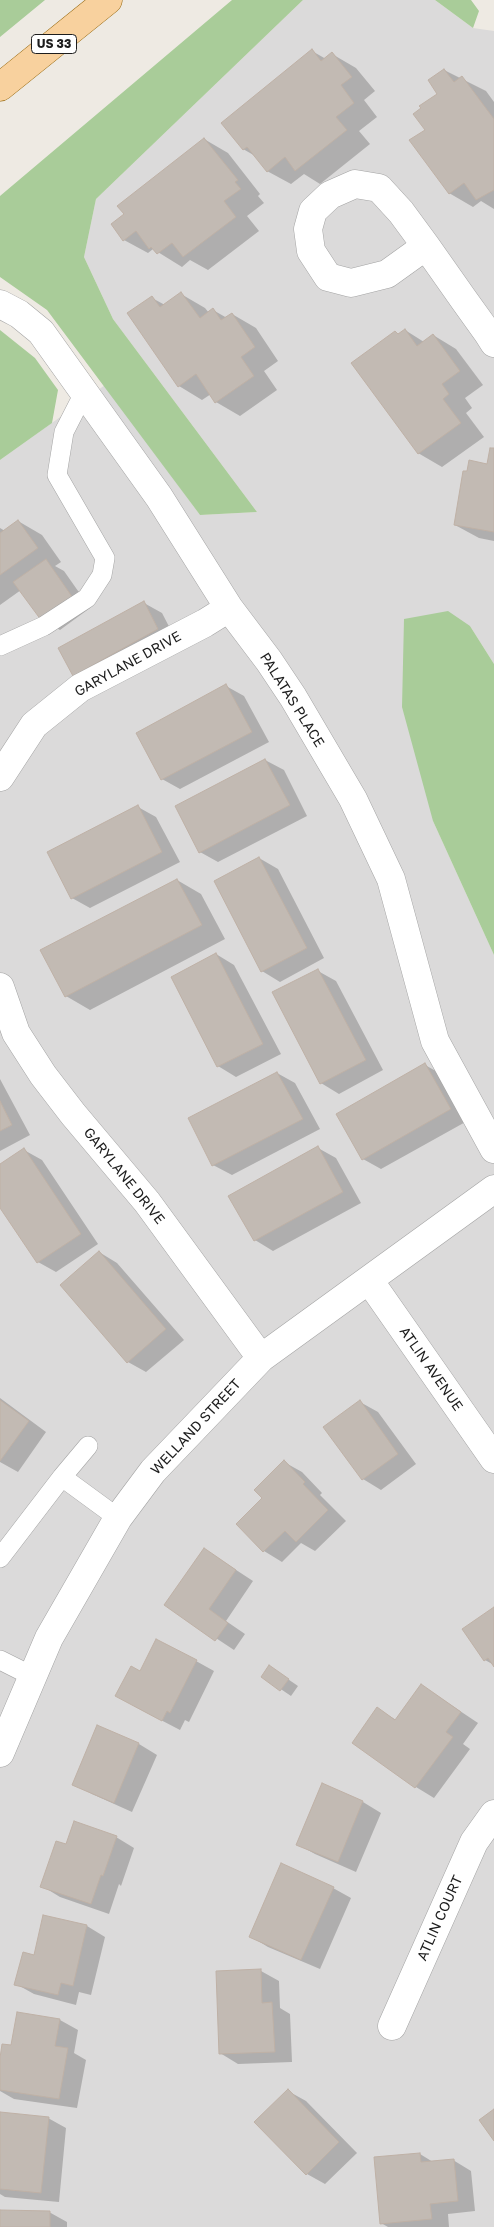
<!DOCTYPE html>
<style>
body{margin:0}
canvas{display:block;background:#eeeae3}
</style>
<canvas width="494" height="2227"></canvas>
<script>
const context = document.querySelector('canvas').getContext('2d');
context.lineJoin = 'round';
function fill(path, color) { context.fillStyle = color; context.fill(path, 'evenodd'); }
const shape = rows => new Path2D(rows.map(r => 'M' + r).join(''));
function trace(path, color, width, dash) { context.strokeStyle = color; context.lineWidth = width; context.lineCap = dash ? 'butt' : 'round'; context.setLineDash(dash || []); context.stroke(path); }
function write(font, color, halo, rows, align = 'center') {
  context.font = font + ' "Golos Text",sans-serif'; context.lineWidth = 4; context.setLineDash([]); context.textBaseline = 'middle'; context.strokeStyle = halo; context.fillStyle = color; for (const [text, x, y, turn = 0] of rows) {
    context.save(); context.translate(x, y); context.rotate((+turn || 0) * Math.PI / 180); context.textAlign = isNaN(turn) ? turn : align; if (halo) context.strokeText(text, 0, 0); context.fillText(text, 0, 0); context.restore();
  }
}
fill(shape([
 [303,0,435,0,473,28,494,31,494,664,470,626,433,821,494,955,494,2227,0,2227,0,460,105,385,200,515,257,512,113,319,84,257,96,199]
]), '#dbdada');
fill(shape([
 [0,0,45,0,0,37],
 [232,0,303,0,96,199,84,257,113,319,257,512,200,515,47,310,0,277,0,196],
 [435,0,471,0,479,11,473,28],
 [0,330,35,358,58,390,52,423,0,460],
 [448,611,470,626,494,664,494,955,433,821,402,707,404,619]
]), '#a9cc99');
fill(shape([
 [312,51,326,59,332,54,356,68,375,91,364,100,377,117,359,131,370,144,320,184,304,174,291,184,267,171,257,157,243,149],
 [444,70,486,91,494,102,494,209,481,201,473,207,449,193,426,130],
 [204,139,228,153,260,194,258,196,264,203,247,216,259,231,208,270,190,260,182,267,153,249,148,253,124,240,126,214],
 [181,294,205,308,209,313,213,310,227,318,232,314,256,328,278,361,264,371,277,390,240,416,216,402,211,394,202,400,179,386,152,298,165,305],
 [405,330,424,342,433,335,456,349,483,385,465,398,472,408,466,413,484,437,442,467,418,453,395,332,399,334],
 [494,449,494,541,479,538,455,525,488,465],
 [18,521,42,535,61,562,55,566,64,571,90,608,60,630,42,619,21,590,0,605,0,528,5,531],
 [144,603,162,613,176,640,92,685,74,675],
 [226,686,244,696,269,742,180,789,162,779],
 [265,760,284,770,307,816,218,862,200,852],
 [138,807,156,817,180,862,90,908,72,898],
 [259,858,278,869,324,958,280,982,262,971],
 [177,880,201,894,225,939,90,1010,66,996],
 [216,954,234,965,281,1054,236,1077,218,1066],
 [318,971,336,981,383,1070,339,1094,321,1083],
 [425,1065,443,1075,469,1120,381,1169,363,1159],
 [277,1073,295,1083,320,1129,232,1175,213,1165],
 [0,1079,30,1135,0,1151],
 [318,1148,336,1158,361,1203,273,1251,255,1240],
 [24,1150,42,1160,98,1244,56,1272,38,1262,0,1205,0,1166],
 [99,1252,117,1263,184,1340,146,1372,128,1362],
 [0,1398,46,1432,18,1472,0,1462],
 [360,1402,378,1412,416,1464,381,1490,363,1479],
 [284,1462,302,1472,322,1493,320,1495,346,1521,315,1551,301,1543,282,1562,264,1551,238,1524,264,1498],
 [204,1549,253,1581,226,1621,245,1634,234,1650,166,1605],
 [494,1608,494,1665,485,1660],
 [196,1661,214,1671,189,1722,185,1720,180,1730,134,1706,140,1672],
 [279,1673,298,1686,291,1696,263,1677],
 [421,1685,478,1723,463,1744,470,1749,434,1798,416,1787,354,1742,378,1709,396,1720],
 [98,1727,139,1744,157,1755,132,1812,92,1794,74,1784],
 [323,1785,363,1802,381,1813,356,1872,315,1854,297,1844],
 [116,1837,134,1848,121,1886,119,1884,109,1914,60,1897,42,1886,66,1846],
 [333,1888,351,1898,320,1969,268,1947,250,1936],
 [87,1926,105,1937,91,1995,79,1992,76,2005,34,1994,16,1984,35,1956],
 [261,1971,279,1981,280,2008,290,2014,292,2062,238,2064,220,2053],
 [60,2020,78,2030,74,2053,86,2060,77,2108,14,2099,0,2091,0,2066,12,2047],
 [288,2091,306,2101,357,2153,325,2184,307,2174],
 [0,2113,48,2118,66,2128,59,2202,5,2197,0,2194],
 [420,2154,433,2162,453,2160,471,2171,475,2211,448,2214,449,2227,388,2227,381,2223],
 [0,2212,49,2212,67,2222,67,2227,0,2227]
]), '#0003');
const building = shape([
 [312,49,321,61,332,52,352,77,341,85,354,103,336,117,347,130,295,171,285,157,267,172,247,147,243,150,221,123,312,49],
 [444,69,454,82,462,76,494,119,494,190,476,200,464,183,449,194,409,140,425,130,413,114,421,108,419,106,437,94,428,80,444,69],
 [204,138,238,180,235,182,241,189,224,201,236,217,183,257,172,243,157,254,151,247,149,249,136,231,123,241,111,224,124,214,117,206,204,138],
 [181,292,200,318,213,308,221,320,232,313,255,347,241,357,254,376,215,403,196,374,178,387,127,313,152,296,160,307,181,292],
 [405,329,417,346,433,334,460,371,442,384,449,394,443,399,461,423,418,454,351,363,395,331,398,334,405,329],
 [490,448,494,448,494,532,454,525,463,471,467,471,469,460,487,464,490,448],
 [18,520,38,548,0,575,0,533,18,520],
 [46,559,73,598,41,620,13,582,46,559],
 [144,601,158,629,73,676,58,648,144,601],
 [226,684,252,732,161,780,136,733,226,684],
 [265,759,290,805,199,853,175,806,265,759],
 [138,805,162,852,71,899,47,852,138,805],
 [259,857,307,948,261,972,214,881,259,857],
 [177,879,202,925,65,997,40,950,177,879],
 [216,953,263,1044,217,1067,171,977,216,953],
 [318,969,366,1060,320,1084,272,992,318,969],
 [425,1063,451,1109,362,1160,336,1114,425,1063],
 [277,1072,303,1119,212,1166,188,1118,277,1072],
 [0,1101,12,1125,0,1131,0,1101],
 [318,1146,343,1192,254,1241,228,1196,318,1146],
 [24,1148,81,1234,37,1263,0,1208,0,1164,24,1148],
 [99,1251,166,1329,127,1363,60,1285,99,1251],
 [0,1400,29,1421,0,1461,0,1400],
 [360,1400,398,1454,362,1480,323,1427,360,1400],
 [284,1460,305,1482,303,1484,328,1510,296,1542,285,1531,263,1552,236,1524,262,1498,254,1490,284,1460],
 [204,1548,236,1570,209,1609,228,1623,215,1641,164,1605,204,1548],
 [494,1607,494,1667,488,1658,484,1661,462,1629,494,1607],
 [156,1639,197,1660,170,1713,167,1711,162,1721,115,1696,131,1666,140,1671,156,1639],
 [269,1665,289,1679,280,1691,261,1677,269,1665],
 [421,1684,461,1712,446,1732,453,1737,415,1788,352,1743,377,1707,395,1720,421,1684],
 [97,1725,139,1743,114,1803,72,1785,97,1725],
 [322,1783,363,1801,338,1862,296,1845,322,1783],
 [74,1821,117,1836,103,1876,101,1875,91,1904,40,1887,56,1841,66,1844,74,1821],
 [281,1863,334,1887,301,1960,249,1937,281,1863],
 [43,1915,87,1925,73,1986,61,1983,58,1995,14,1985,23,1952,34,1955,43,1915],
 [261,1969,262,2003,272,2002,275,2052,219,2054,216,1971,261,1969],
 [17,2012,60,2019,55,2046,68,2048,59,2099,0,2090,0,2058,2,2044,11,2045,17,2012],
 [288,2089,339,2142,306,2175,254,2122,288,2089],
 [494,2109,494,2141,479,2120,494,2109],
 [0,2112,49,2117,41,2193,0,2189,0,2112],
 [420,2153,421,2162,454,2159,458,2201,430,2204,432,2219,380,2224,374,2157,420,2153],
 [0,2210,50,2211,50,2227,0,2227,0,2210]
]);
fill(building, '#c2bab3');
trace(building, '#bfb1a6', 1);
const service = shape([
 [0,646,44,626,87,598,102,575,105,558,57,475,64,432,84,393],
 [62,1477,88,1446],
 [0,1558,62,1477,118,1518],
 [0,1660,32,1676]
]);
const minor = shape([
 [426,246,387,274,351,283,328,277,311,251,308,229,313,211,330,195,355,184,379,188,401,212,426,246,464,300,487,332,494,343],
 [0,304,19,314,41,332,159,497,229,608,269,661,293,697,353,799,391,879,435,1041,494,1149],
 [0,777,34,725,80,688,205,623,229,608],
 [0,987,16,1033,43,1075,73,1114,147,1202,261,1358],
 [369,1280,494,1459],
 [0,1753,49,1638,118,1518,153,1471,261,1358,494,1189],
 [392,2026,474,1842,494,1814]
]);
const primary = shape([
 [0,87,108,0]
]);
trace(service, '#a4a4a4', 20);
trace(minor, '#a4a4a4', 29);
trace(primary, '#906206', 29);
trace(service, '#fff', 19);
trace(minor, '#fff', 28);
trace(primary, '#f8d19e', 28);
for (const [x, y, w] of [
 [54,44,45]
]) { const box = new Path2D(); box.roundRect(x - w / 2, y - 9.5, w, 19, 4); context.fillStyle = '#fff'; context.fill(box); trace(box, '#1d1d1d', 1); }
write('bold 12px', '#1d1d1d', null, [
 ["US 33",54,44]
]);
write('14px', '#1d1d1d', '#fff', [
 ["GARYLANE DRIVE",128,664,-29],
 ["PALATAS PLACE",292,700,58],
 ["GARYLANE DRIVE",124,1176,51],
 ["ATLIN AVENUE",431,1369,55],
 ["WELLAND STREET",196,1427,-47],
 ["ATLIN COURT",440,1918,-66]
]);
</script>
